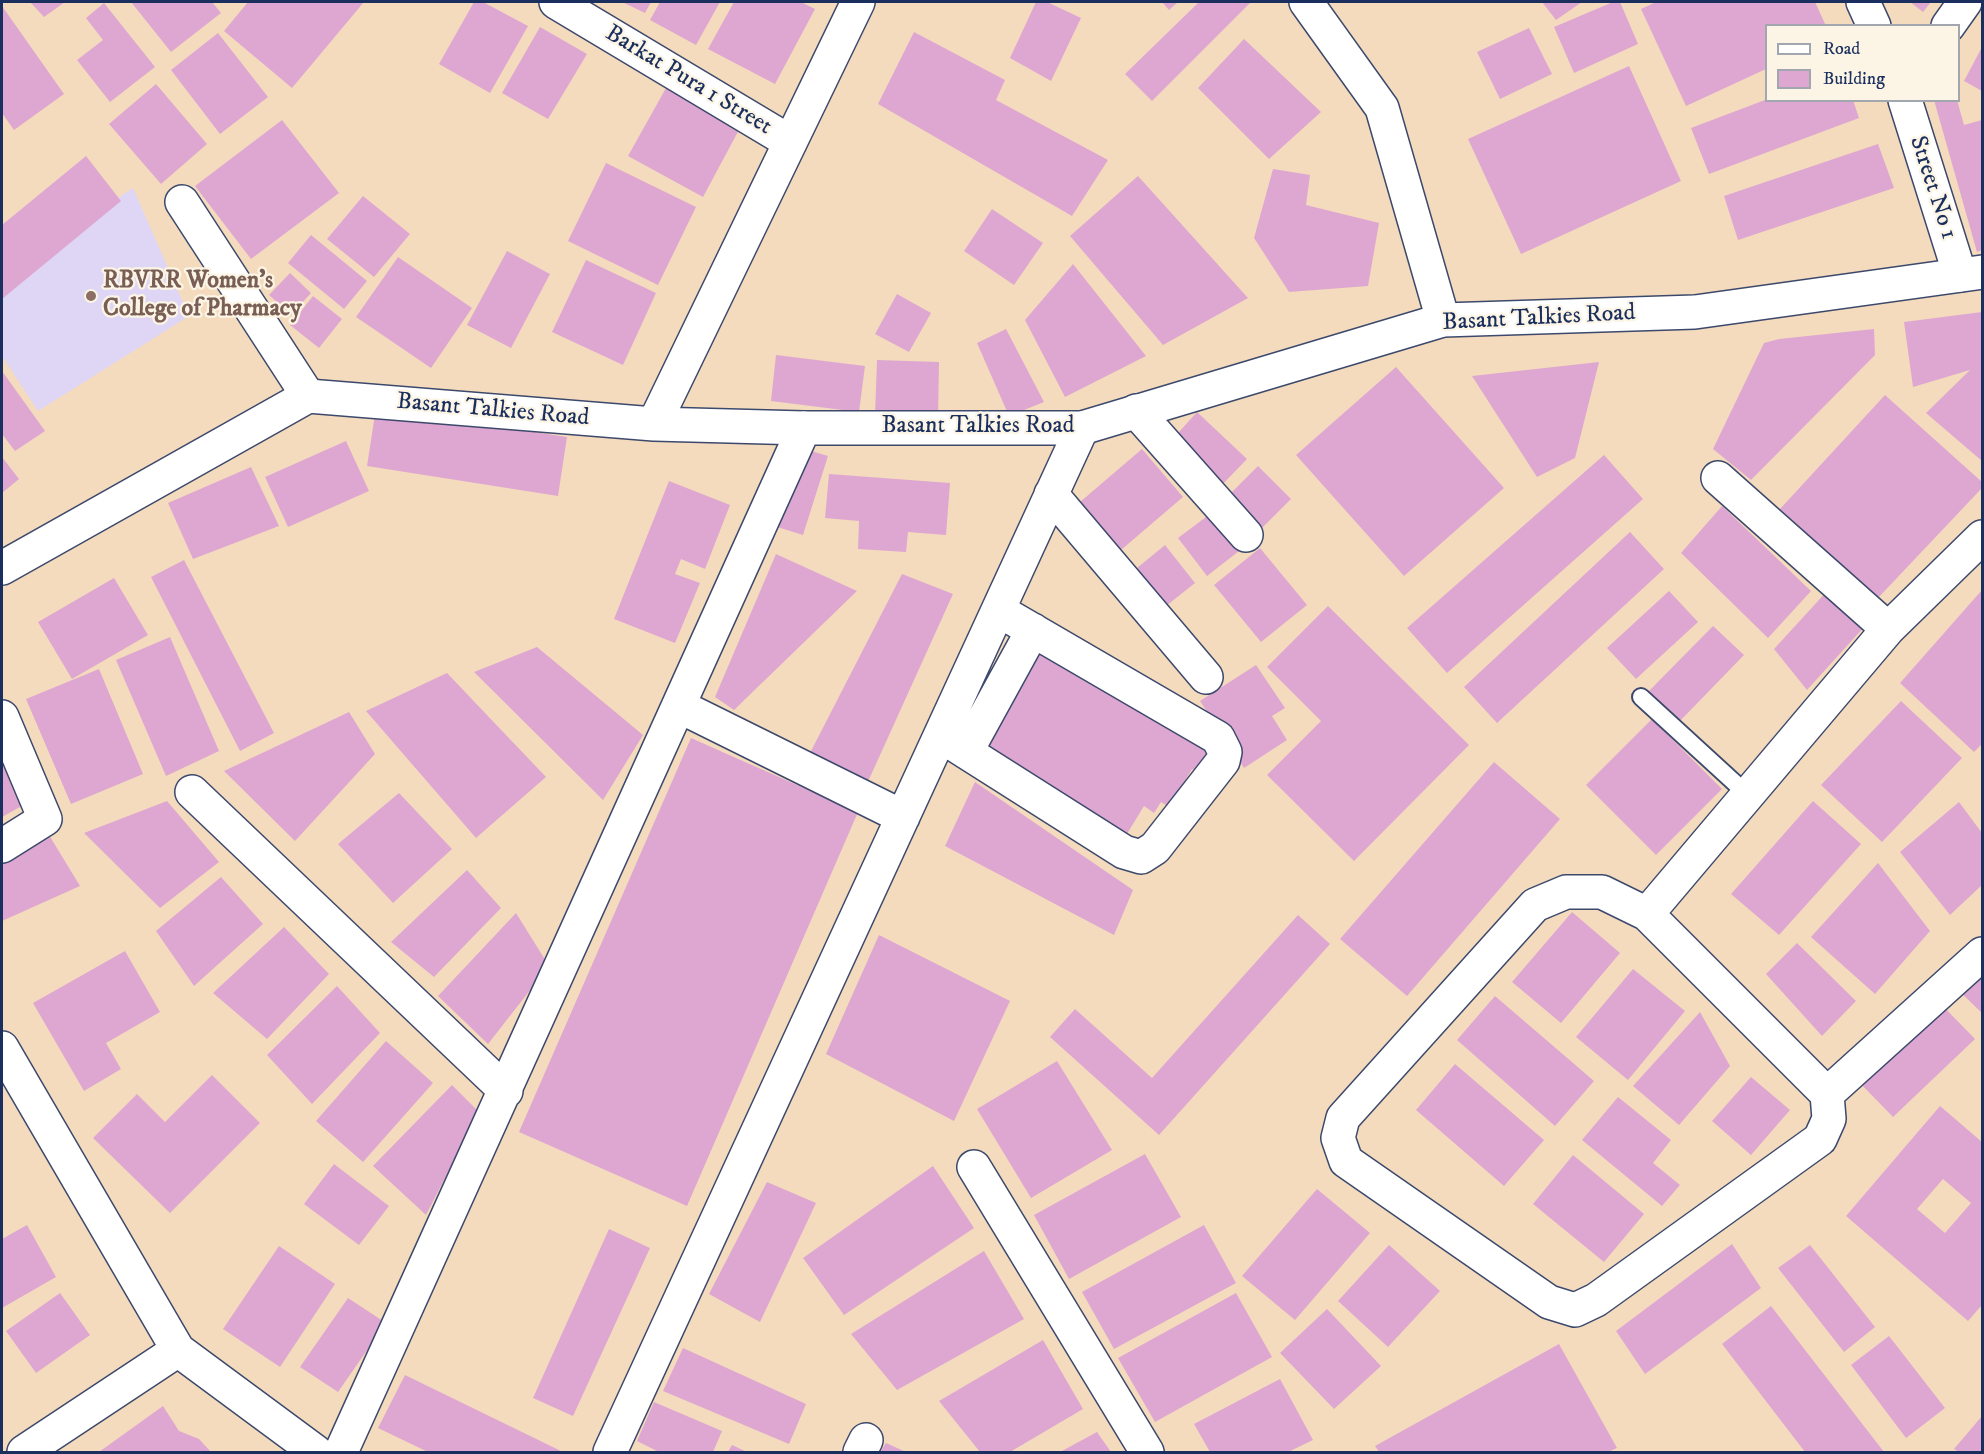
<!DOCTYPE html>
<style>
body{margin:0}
#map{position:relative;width:1984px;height:1454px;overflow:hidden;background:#f4dbbd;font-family:"IM FELL DW Pica",serif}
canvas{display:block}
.frame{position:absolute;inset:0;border:3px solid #1b2f5e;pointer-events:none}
.legend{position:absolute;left:1765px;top:24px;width:195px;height:78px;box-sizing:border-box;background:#fcf5e5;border:2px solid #a2a6af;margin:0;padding:8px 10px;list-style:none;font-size:18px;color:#1b2f5e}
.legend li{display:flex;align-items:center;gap:12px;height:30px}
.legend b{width:30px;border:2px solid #a2a6af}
</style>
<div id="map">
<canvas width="1984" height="1454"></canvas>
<div class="frame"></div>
<ul class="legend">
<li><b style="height:8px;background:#fff"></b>Road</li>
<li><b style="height:16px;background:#dea7d1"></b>Building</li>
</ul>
</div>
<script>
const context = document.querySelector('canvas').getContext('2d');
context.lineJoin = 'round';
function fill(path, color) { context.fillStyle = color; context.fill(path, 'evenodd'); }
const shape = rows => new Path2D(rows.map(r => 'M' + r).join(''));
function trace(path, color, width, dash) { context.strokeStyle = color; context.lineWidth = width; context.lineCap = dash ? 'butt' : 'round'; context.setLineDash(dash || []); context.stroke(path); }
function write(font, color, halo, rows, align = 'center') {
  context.font = font + ' "IM FELL DW Pica",serif'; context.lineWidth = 4.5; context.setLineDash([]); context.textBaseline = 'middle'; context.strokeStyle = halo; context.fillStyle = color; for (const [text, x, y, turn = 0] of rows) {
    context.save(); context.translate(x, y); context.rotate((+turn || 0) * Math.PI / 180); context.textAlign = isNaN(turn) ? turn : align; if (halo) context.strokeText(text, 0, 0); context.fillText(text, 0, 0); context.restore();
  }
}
fill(shape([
 [133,188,189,316,38,411,2,356,2,276]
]), '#dfd5f5');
fill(shape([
 [30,2,65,2,44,17],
 [131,2,212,2,221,13,171,52],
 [248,2,364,2,292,88,224,31],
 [474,2,483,2,528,26,490,93,439,64],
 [622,2,651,2,645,13],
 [660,2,720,2,696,45,650,20],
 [734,2,801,2,815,9,775,84,708,49],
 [1036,2,1047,2,1081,18,1051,81,1010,58],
 [1162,2,1178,2,1169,10],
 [1199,2,1251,2,1152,101,1125,74],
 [1542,2,1582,2,1556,20],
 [1613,2,1620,2,1638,44,1574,73,1554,27],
 [1656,2,1815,2,1826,26,1766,26,1766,69,1686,106,1641,9],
 [1910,2,1931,2,1923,12],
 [104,3,155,67,110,102,77,60,103,40,86,18],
 [2,6,64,94,14,130,2,113],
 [540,27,587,54,548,119,502,93],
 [1529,28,1552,74,1500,99,1477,52],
 [914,32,1005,80,996,100,1108,160,1072,216,878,104],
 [218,33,268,97,220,134,171,70],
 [1244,39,1321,112,1269,159,1198,88],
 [1982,47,1982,91,1964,81],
 [1629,66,1681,181,1521,254,1468,139],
 [156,84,207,144,161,184,109,124],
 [666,88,740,128,703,197,628,156],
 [1765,100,1853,100,1859,118,1709,174,1691,128],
 [1934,100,1957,100,1964,125,1982,120,1982,250,1977,252],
 [282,120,339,193,251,259,195,186],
 [1878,144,1894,188,1738,240,1724,196],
 [86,156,121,201,2,299,2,225],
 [606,163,696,207,658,285,568,241],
 [1273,169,1310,175,1306,205,1379,223,1368,286,1289,292,1254,238],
 [1138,176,1248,298,1163,345,1070,236],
 [363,196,410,234,374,277,327,239],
 [992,209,1043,243,1014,285,964,251],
 [311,235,367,281,344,309,288,263],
 [507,251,550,274,511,348,467,325],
 [398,257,472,308,431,368,356,317],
 [586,260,656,293,623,365,552,332],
 [1073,264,1146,356,1065,397,1025,320],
 [290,273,311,293,291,315,269,295],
 [897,294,931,313,909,352,875,334],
 [313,296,342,319,319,348,290,325],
 [1982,312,1982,461,1926,413,1970,370,1913,387,1904,322],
 [1006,329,1044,402,1009,416,977,343],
 [1874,329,1875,355,1751,480,1713,449,1764,343,1779,339],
 [776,355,865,366,859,412,771,401],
 [877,360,939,362,938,418,875,416],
 [1599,362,1575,458,1537,477,1472,376],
 [1396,367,1504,488,1404,576,1296,455],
 [2,371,45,431,15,451,2,434],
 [1885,395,1982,482,1982,488,1878,598,1780,509],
 [376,408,567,437,558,496,367,466],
 [1197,412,1247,459,1219,488,1170,442],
 [346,441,369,491,288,527,265,477],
 [798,447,828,456,803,535,774,526],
 [1142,449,1183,497,1121,550,1080,502],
 [1604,455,1643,499,1447,673,1407,628],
 [2,457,19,479,2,493],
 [1258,466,1291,499,1259,531,1226,498],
 [251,467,279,526,193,559,168,503],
 [829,474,950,483,946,535,908,532,906,552,858,549,859,521,825,518],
 [669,481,730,505,705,569,681,559,675,574,700,583,675,643,614,619],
 [1722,506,1811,591,1768,638,1681,553],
 [1210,514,1239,551,1207,576,1178,538],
 [1630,532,1664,569,1497,723,1464,687],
 [1165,545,1195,583,1166,606,1137,568],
 [1260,548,1307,605,1261,642,1214,585],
 [776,554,857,591,734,710,715,697],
 [184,560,274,733,240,751,151,577],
 [902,574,953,594,866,786,810,753],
 [114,578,148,635,72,679,38,622],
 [1828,590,1865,626,1807,690,1774,649],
 [1982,590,1982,744,1974,752,1900,683],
 [1669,591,1698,622,1636,679,1607,648],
 [1328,606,1469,745,1354,861,1267,775,1321,721,1267,667],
 [1713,626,1744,655,1679,722,1648,692],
 [170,637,219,751,166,776,116,660],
 [1040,638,1220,747,1202,775,1192,769,1169,807,1161,802,1154,813,1144,806,1122,842,971,750],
 [537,647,643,735,603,800,474,672],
 [1256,665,1285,708,1272,716,1287,740,1244,768,1200,701],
 [99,669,143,774,71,804,26,699],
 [447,673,546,777,476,838,366,711],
 [1901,701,1962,758,1882,842,1821,785],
 [349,712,375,754,295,841,224,771],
 [1652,719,1722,789,1656,855,1586,785],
 [691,738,858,812,687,1206,519,1132],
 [2,754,29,802,2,817],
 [1494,762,1560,819,1407,996,1340,939],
 [975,782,1133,890,1114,935,945,846],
 [399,793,452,849,393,903,338,844],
 [167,801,219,862,160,908,84,833],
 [1813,801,1861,844,1779,935,1731,894],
 [1959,802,1982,833,1982,885,1950,915,1900,852],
 [49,835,80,886,2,921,2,857],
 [1878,863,1930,931,1875,994,1811,937],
 [467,870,501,908,434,977,391,942],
 [221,877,263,924,194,986,156,931],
 [1572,912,1620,953,1561,1023,1512,982],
 [516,913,549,966,488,1044,438,996],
 [1298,915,1330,944,1159,1135,1050,1037,1075,1009,1152,1078],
 [284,927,329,974,267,1039,213,993],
 [879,935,1010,1001,954,1121,826,1054],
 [1797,943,1856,1001,1822,1036,1766,974],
 [125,951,160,1012,106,1043,121,1069,84,1091,33,1003],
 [1982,960,1982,1013,1956,988],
 [1633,969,1685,1011,1628,1080,1576,1037],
 [337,986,380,1033,312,1104,267,1055],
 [1495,996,1594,1081,1555,1126,1457,1040],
 [1938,1001,1975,1039,1893,1117,1856,1079],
 [1700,1012,1730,1066,1679,1125,1633,1086],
 [386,1041,433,1083,363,1162,316,1121],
 [1057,1061,1112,1150,1031,1198,977,1109],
 [1455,1064,1544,1140,1504,1186,1416,1110],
 [212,1075,260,1123,170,1213,93,1138,137,1094,165,1122],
 [1751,1077,1790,1110,1751,1155,1712,1121],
 [452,1085,479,1112,426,1215,373,1166],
 [1618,1097,1671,1140,1653,1163,1680,1185,1662,1206,1582,1140],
 [1940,1106,1982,1142,1982,1305,1968,1321,1846,1216],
 [1943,1179,1971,1203,1945,1233,1917,1209],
 [1145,1154,1181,1217,1069,1279,1034,1215],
 [1573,1155,1644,1214,1604,1262,1533,1204],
 [334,1164,389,1206,359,1245,304,1204],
 [933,1166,974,1228,844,1315,803,1258],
 [767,1182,816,1203,760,1322,709,1294],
 [1317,1189,1370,1233,1295,1320,1242,1276],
 [27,1225,56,1277,2,1308,2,1239],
 [1204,1225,1236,1283,1114,1349,1082,1292],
 [609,1229,650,1248,573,1416,533,1398],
 [1732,1244,1761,1288,1645,1374,1616,1331],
 [1389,1245,1440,1291,1388,1347,1338,1301],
 [1810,1245,1875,1327,1844,1352,1778,1268],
 [279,1246,335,1284,280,1367,223,1329],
 [984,1251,1024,1319,897,1390,851,1334],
 [60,1293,90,1335,36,1373,6,1331],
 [1236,1293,1272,1357,1155,1422,1118,1358],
 [348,1298,386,1323,338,1392,300,1367],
 [1771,1306,1884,1452,1805,1452,1722,1344],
 [1327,1309,1381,1366,1334,1409,1280,1353],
 [1889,1336,1945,1408,1906,1438,1851,1365],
 [1043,1340,1083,1409,1010,1452,980,1452,939,1401],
 [1559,1344,1617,1448,1608,1452,1379,1452,1375,1446],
 [683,1348,806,1404,789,1444,663,1391],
 [405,1375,563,1452,428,1452,378,1428],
 [1280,1379,1313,1440,1288,1452,1210,1452,1194,1424],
 [654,1402,722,1431,713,1452,659,1452,637,1441],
 [163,1406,179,1431,199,1439,211,1452,99,1452],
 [1982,1416,1982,1452,1959,1452,1954,1449],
 [1097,1432,1111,1452,1060,1452],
 [886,1443,906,1452,880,1452],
 [732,1445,747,1452,728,1452]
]), '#dea7d1');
const service = shape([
 [1641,697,1748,795]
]);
const minor = shape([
 [556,2,790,142],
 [1306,2,1382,108,1443,320],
 [1863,2,1874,26],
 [1948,26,1965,2],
 [1905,100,1960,275],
 [182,202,308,396],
 [1136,411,1246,535],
 [1718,478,1888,629],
 [1051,494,1206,677],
 [1982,537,1888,629,1647,914,1602,892,1566,892,1535,905,1343,1118,1338,1138,1346,1161,1549,1302,1575,1310,1596,1300,1820,1139,1829,1119,1827,1094,1982,954],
 [679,706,903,817],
 [2,717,45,819,2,846],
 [941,736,1124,852,1141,857,1155,848,1223,761,1225,752,1218,738,998,610],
 [966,752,1033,630],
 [192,792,506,1091],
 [1647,914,1827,1094],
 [974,1167,1147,1452],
 [24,1452,178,1350],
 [341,1452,804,428],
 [610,1452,1082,428],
 [860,1452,866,1440]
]);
const tertiary = shape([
 [654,424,858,2],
 [2,568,308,396,654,424,804,428,1082,428,1443,320,1695,312,1982,272],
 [2,1048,178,1350,316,1452]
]);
trace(service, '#3c496c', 20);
trace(minor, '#3c496c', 36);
trace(tertiary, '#3c496c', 36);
trace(service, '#fff', 16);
trace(minor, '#fff', 33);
trace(tertiary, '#fff', 33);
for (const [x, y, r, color] of [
 [91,296,6,"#8d6e63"]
]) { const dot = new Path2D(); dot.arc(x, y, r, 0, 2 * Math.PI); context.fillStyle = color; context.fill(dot); trace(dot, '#fcf5e5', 2); }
write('24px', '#1b2f5e', '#fcf5e5', [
 ["Barkat Pura 1 Street",688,81,31],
 ["Street No 1",1932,188,72],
 ["Basant Talkies Road",1539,319,-3],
 ["Basant Talkies Road",493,411,5],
 ["Basant Talkies Road",978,427]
]);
write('bold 24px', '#785e54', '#fcf5e5', [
 ["RBVRR Women's",103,282],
 ["College of Pharmacy",103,310]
], 'left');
</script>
